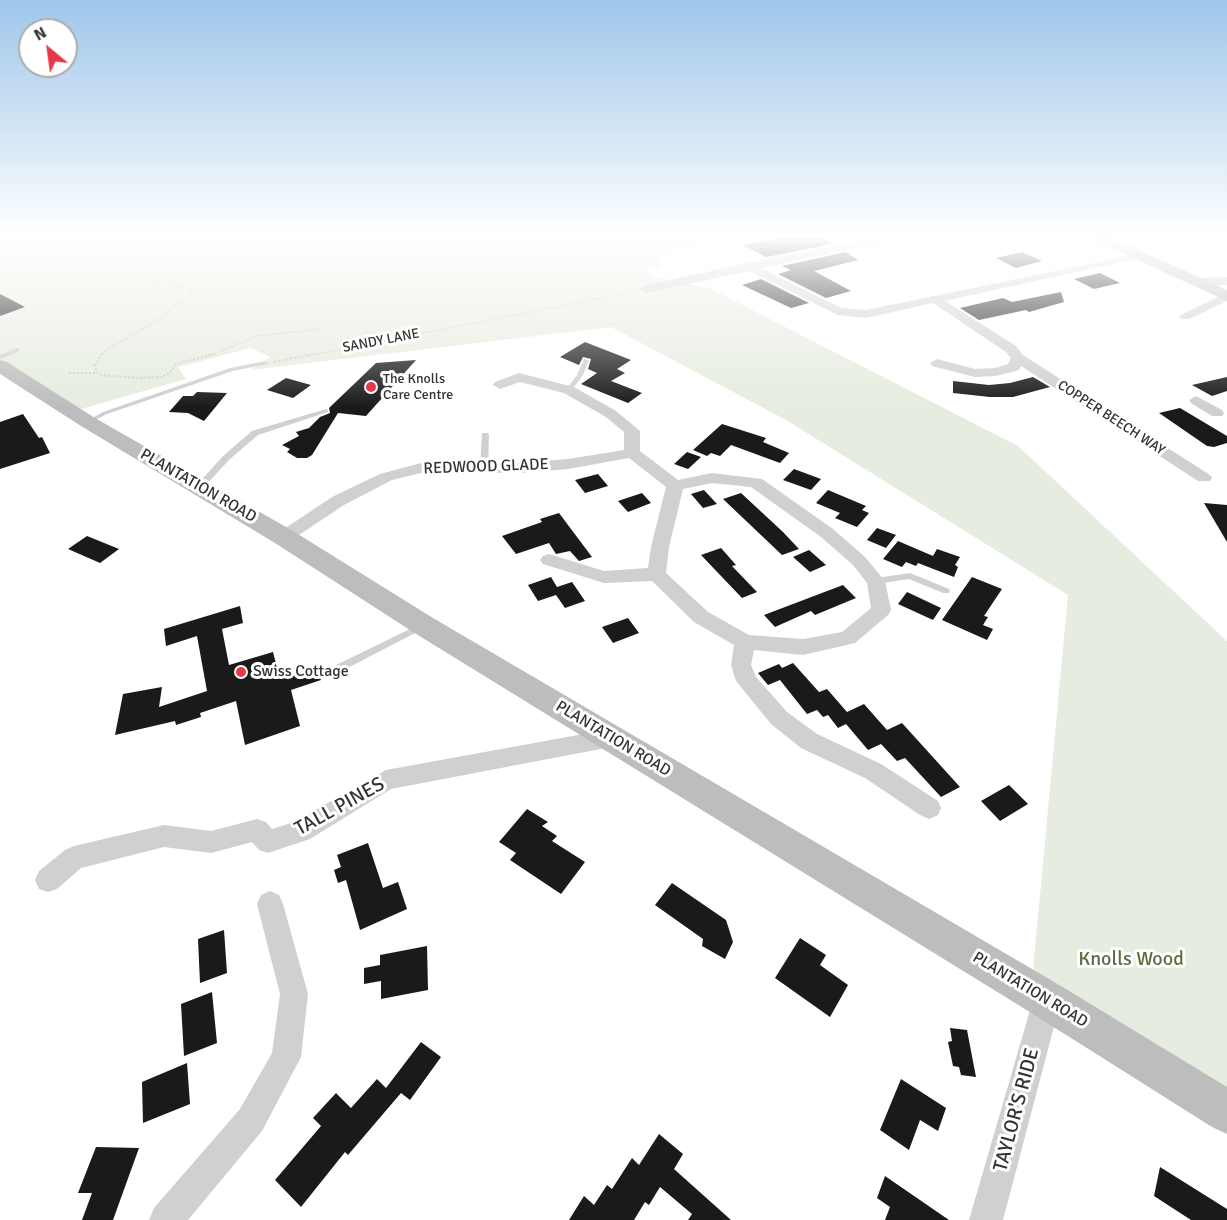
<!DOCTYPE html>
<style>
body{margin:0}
#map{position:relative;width:1227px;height:1220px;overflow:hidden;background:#fff;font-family:Signika,sans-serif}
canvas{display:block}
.north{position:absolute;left:18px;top:18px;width:60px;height:60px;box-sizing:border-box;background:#fff;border:2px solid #adadad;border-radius:50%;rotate:331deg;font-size:16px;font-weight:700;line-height:24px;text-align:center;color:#333}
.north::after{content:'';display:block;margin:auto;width:21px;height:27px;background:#e63946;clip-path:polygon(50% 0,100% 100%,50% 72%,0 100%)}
</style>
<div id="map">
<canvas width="1227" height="1220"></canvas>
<div class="north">N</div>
</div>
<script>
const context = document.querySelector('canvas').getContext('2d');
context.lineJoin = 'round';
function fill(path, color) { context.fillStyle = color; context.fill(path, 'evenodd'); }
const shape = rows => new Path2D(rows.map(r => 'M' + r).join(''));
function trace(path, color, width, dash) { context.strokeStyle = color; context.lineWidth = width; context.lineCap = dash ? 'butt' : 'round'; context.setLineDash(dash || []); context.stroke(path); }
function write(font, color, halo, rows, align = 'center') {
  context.font = font + ' Signika,sans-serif'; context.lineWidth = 6; context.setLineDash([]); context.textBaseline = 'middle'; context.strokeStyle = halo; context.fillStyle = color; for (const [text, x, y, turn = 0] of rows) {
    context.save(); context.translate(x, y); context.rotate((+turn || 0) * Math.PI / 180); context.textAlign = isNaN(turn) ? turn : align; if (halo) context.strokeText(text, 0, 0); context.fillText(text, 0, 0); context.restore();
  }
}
fill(shape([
 [0,237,693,237,697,244,659,254,661,267,645,270,654,277,709,288,1018,446,1227,641,1227,1130,1029,1013,1068,595,786,420,611,327,250,370,271,357,251,348,178,367,186,379,81,409,0,360]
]), '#e6ecdf');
fill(shape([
 [785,237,821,237,833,244,766,257,743,245],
 [846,252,858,260,814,271,851,291,826,298,778,274,791,270,782,266],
 [1022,252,1042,261,1016,268,996,258],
 [1100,273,1120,283,1094,289,1074,279],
 [761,279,809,303,791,308,742,285],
 [1061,292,1064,302,1029,312,1026,310,979,320,960,308,1003,298,1012,302],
 [0,294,25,307,0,316],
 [585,342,631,360,617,369,625,373,611,381,642,393,628,403,581,384,597,373,588,369,591,359,583,357,579,365,560,357],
 [416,360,366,416,338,413,312,455,307,458,297,458,287,452,290,449,282,445,299,436,296,432,309,428,320,417,330,413,329,408,376,363],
 [1033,377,1050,387,1013,397,990,397,953,393,953,381,989,385,1010,383],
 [1227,377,1227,391,1212,396,1192,385],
 [286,378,311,385,293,398,267,390],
 [197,392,227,393,204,421,188,413,169,412,183,396,193,396],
 [1180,408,1227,436,1227,443,1214,447,1207,446,1159,413],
 [23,414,39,438,42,437,50,453,0,469,0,422],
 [722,424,766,438,763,442,789,453,780,463,731,445,720,456,711,453,707,456,693,450],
 [687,452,701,457,688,469,674,464],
 [794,469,821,479,811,490,783,480],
 [598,474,608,486,585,493,575,480],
 [704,490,717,504,703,508,691,494],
 [828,490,866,506,862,510,869,513,857,527,835,518,840,513,816,503],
 [642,493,651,503,628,512,618,501],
 [741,493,783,532,799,549,782,555,723,499],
 [1204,503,1227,505,1227,542],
 [559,513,592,557,579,561,570,551,556,554,549,543,516,554,502,536,542,522,540,519],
 [877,528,896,535,886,548,867,540],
 [87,536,119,549,100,563,68,549],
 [898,541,933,556,937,549,960,557,955,565,958,567,954,577,918,563,916,566,906,562,902,567,883,559],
 [721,548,736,565,732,566,757,592,742,598,701,555],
 [809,550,826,565,810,572,793,557],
 [551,577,557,587,572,582,585,601,565,608,556,595,538,601,528,585],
 [972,577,1002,589,984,616,988,617,983,625,993,629,987,640,942,620],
 [843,585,856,598,815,615,811,611,775,627,764,615],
 [907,592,941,608,933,620,898,604],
 [240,606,243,623,222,629,229,665,273,652,280,679,322,665,323,669,318,674,321,680,291,690,300,726,245,745,236,701,200,713,201,717,176,725,175,721,115,735,123,694,162,687,159,707,207,691,197,636,166,646,164,629],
 [628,618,639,633,613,643,602,627],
 [793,663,819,692,827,689,847,712,864,704,887,730,902,723,960,787,941,797,905,758,897,761,881,744,868,750,846,724,838,728,828,715,823,717,817,710,807,714,780,680,768,685,758,673,779,664,782,668],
 [1009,785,1028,804,1000,821,981,801],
 [527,809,548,822,542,826,557,836,552,841,585,862,561,894,510,860,516,853,499,842],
 [368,843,383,888,398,882,407,909,360,930,346,880,338,883,334,870,341,867,337,855],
 [672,883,726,920,733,942,725,959,702,946,703,939,655,905],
 [224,930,227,973,200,983,198,939],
 [800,938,826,955,820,965,848,985,830,1017,775,978],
 [427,946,428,990,381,999,381,981,364,984,364,968,380,965,380,955],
 [212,992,217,1043,184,1056,181,1004],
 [950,1028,967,1030,976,1077,961,1075,959,1067,953,1066,948,1042,952,1041],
 [421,1042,441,1057,410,1100,401,1093,348,1155,345,1152,301,1207,275,1180,321,1126,313,1118,336,1093,351,1108,377,1079,386,1088],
 [187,1063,190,1104,143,1123,142,1082],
 [901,1079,946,1108,938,1131,920,1120,909,1150,880,1130],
 [659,1134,683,1154,674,1169,731,1220,688,1220,692,1214,660,1187,649,1205,645,1202,634,1220,569,1220,584,1196,594,1205,607,1185,612,1189,632,1158,639,1165],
 [96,1147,139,1148,113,1220,82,1220,92,1193,78,1193],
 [1160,1167,1227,1209,1227,1220,1191,1220,1154,1196],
 [885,1176,949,1220,885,1220,890,1207,877,1198]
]), '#1a1a1a');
trace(shape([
 [100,356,106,350,157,321,192,293,191,290,167,280,153,281],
 [209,356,257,336,322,329],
 [307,356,633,292]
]), '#cdcdcd', 1.5, [1.5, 1.5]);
trace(shape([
 [102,354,95,365,97,372,101,375,136,378,161,377,170,373,176,364,215,354],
 [274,362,314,354],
 [69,373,97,373]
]), '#cdcdcd', 2, [2, 2]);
fill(shape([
 [17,348,19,349,19,351,0,359,0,355,17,348],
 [584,359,589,360,583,375,571,391,567,391,566,390,577,375,584,359],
 [266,361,269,363,268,364,233,371,107,414,90,423,88,424,85,422,103,412,230,368,266,361],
 [326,409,328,410,328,412,258,435,230,459,203,488,197,488,196,486,224,455,252,431,326,409],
 [482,433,488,433,489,435,488,469,484,471,480,469,482,433],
 [910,573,949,589,950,591,949,593,943,593,909,579,876,584,872,581,876,578,910,573],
 [422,623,425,624,427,626,425,628,328,678,325,679,322,678,320,675,322,672,422,623]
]), '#d0d0d0');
fill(shape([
 [879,237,898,237,893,240,761,268,841,308,866,310,1143,253,1143,257,1139,258,945,301,1016,346,1023,355,1210,475,1212,478,1210,481,1198,481,1021,366,1019,370,996,376,975,377,932,366,930,363,937,359,975,369,995,368,1008,364,1011,358,1006,352,933,303,866,318,838,315,749,271,646,293,640,289,646,285,748,263,879,237],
 [1227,277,1227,285,1199,286,1193,282,1199,278,1227,277],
 [1227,292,1227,301,1189,319,1181,319,1179,316,1227,292],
 [519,373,574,387,616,411,640,431,640,451,678,480,712,473,762,479,833,529,865,557,885,581,891,610,888,615,855,643,803,655,754,650,751,665,756,677,787,712,817,734,881,764,938,801,941,808,938,815,929,819,920,815,865,778,801,748,771,724,736,681,731,665,734,645,694,622,652,581,604,583,543,564,540,560,543,556,549,554,604,571,648,568,651,547,666,487,629,458,568,469,521,473,425,472,392,480,344,505,290,541,278,541,275,537,278,533,332,497,380,474,425,462,521,463,568,459,624,450,624,432,606,417,564,393,520,382,500,389,493,385,495,382,519,373],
 [712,483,751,487,821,537,853,565,867,583,871,608,842,632,803,639,749,635,708,612,666,573,669,547,683,489,712,483],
 [1196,396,1222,410,1224,413,1222,416,1212,416,1191,403,1189,400,1196,396],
 [611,729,619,732,622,738,619,744,611,747,391,789,310,839,268,853,259,850,252,842,211,853,164,847,81,868,57,889,48,892,39,889,35,880,39,871,65,850,74,846,164,825,211,831,257,819,266,822,272,829,294,822,386,770,611,729],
 [270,891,279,895,283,904,308,994,301,1057,262,1131,188,1220,149,1220,154,1208,240,1109,272,1053,280,994,257,904,261,895,270,891],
 [1047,986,1057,990,1061,1000,1003,1220,969,1220,1033,1000,1037,990,1047,986]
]), '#d0d0d0');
fill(shape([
 [1092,237,1111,237,1227,290,1227,301,1094,240,1092,237],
 [0,360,7,362,95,418,293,531,433,618,1061,986,1227,1087,1227,1134,1212,1127,1033,1014,413,632,275,543,81,426,0,374,0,360]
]), '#bdbdbd');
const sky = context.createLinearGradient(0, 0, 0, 407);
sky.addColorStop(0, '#9ec6ea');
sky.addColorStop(0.58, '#fff');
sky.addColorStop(1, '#ffffff00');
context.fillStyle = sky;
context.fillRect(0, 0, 1227, 407);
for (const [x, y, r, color] of [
 [371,387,6,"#e63946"],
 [241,672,6,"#e63946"]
]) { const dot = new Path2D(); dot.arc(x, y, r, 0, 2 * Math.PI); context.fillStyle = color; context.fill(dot); trace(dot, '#fff', 2); }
write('14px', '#333', '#fff', [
 ["SANDY LANE",381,341,-11],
 ["COPPER BEECH WAY",1111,418,33]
]);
write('14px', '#333', '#fff', [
 ["The Knolls",383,379],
 ["Care Centre",383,395]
], 'left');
write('16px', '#333', '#fff', [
 ["REDWOOD GLADE",486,467,-2],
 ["PLANTATION ROAD",198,486,30],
 ["PLANTATION ROAD",613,739,31],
 ["PLANTATION ROAD",1030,990,31]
]);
write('16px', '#333', '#fff', [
 ["Swiss Cottage",253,672]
], 'left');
write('20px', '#333', '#fff', [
 ["TALL PINES",340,807,-29],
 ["TAYLOR'S RIDE",1017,1110,-75]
]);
write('20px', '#56703f', '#fff', [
 ["Knolls Wood",1131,960]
]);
</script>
